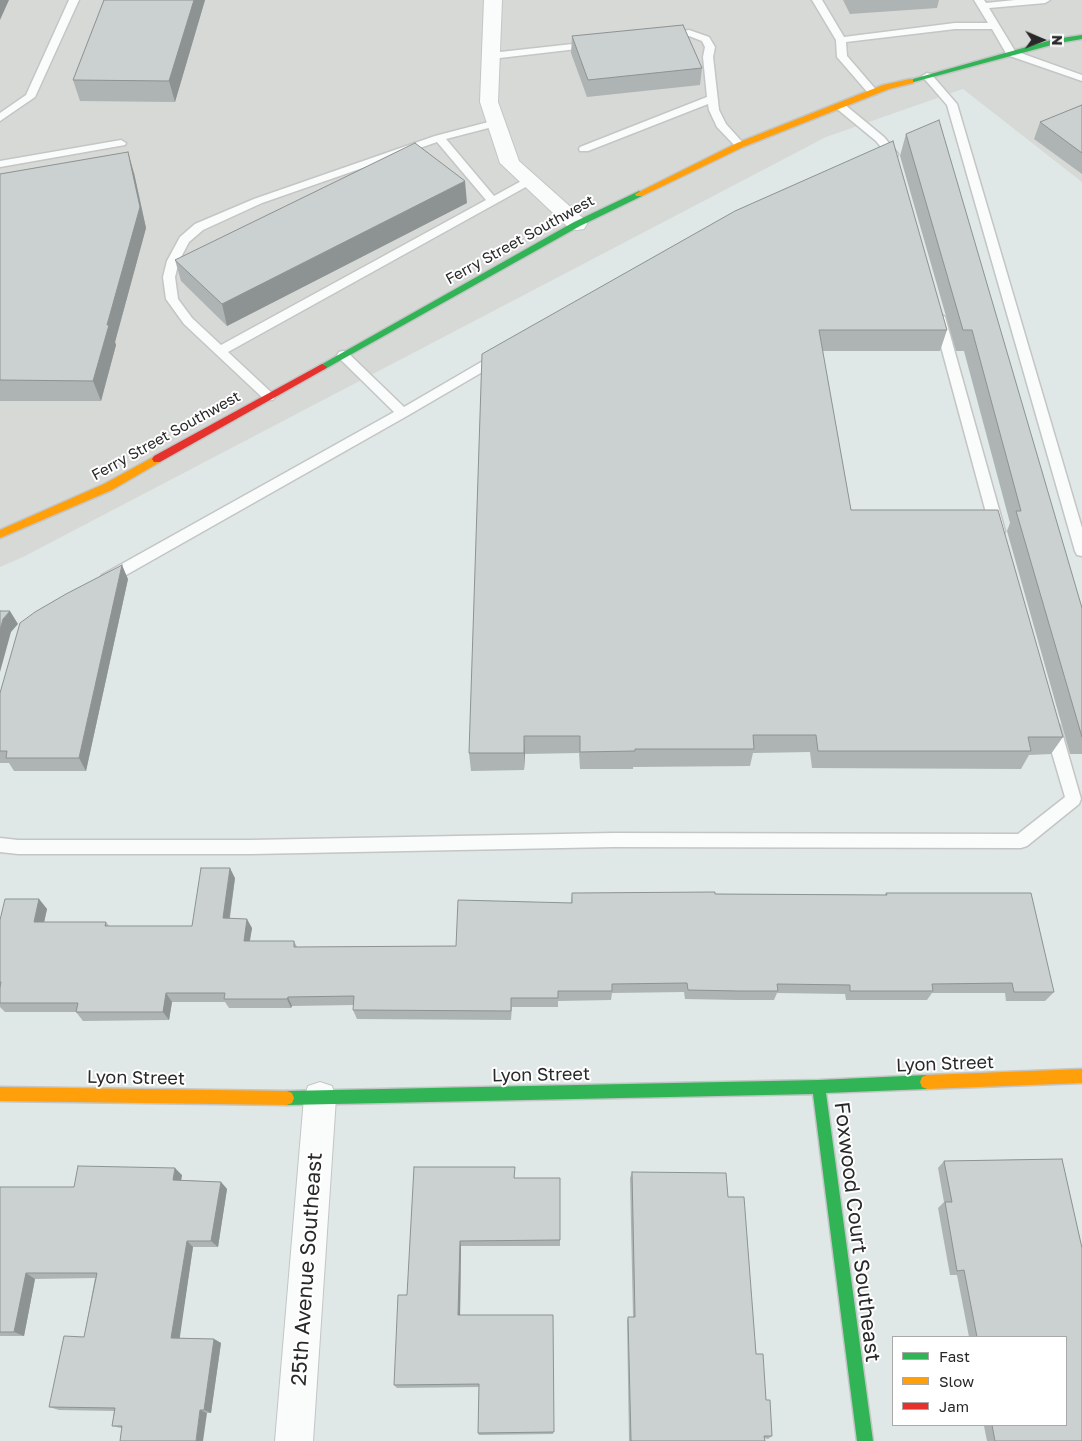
<!DOCTYPE html>
<style>
body{margin:0}
#map{position:relative;width:1082px;height:1441px;overflow:hidden;background:#dfe8e7;font-family:"Golos Text",sans-serif}
canvas{display:block}
.legend{position:absolute;left:892px;top:1336px;width:175px;height:90px;box-sizing:border-box;background:#fff;border:1px solid #a9a9a9;margin:0;padding:6px 9px;list-style:none;font-size:15px;color:#292929}
.legend li{display:flex;align-items:center;gap:10px;height:25px}
.legend b{width:25px;border:1px solid #a9a9a9}
.north{position:absolute;left:1017px;top:15px;width:50px;height:50px;-webkit-text-stroke:4px #fff;paint-order:stroke;rotate:91deg;font-size:14px;font-weight:700;line-height:20px;text-align:center;color:#292929}
.north::after{content:'';display:block;margin:auto;width:18px;height:22px;background:#292929;clip-path:polygon(50% 0,100% 100%,50% 72%,0 100%)}
</style>
<div id="map">
<canvas width="1082" height="1441"></canvas>
<ul class="legend">
<li><b style="height:6px;background:#30b455"></b>Fast</li>
<li><b style="height:6px;background:#ff9f0a"></b>Slow</li>
<li><b style="height:6px;background:#e5322d"></b>Jam</li>
</ul>
<div class="north">N</div>
</div>
<script>
const context = document.querySelector('canvas').getContext('2d');
context.lineJoin = 'round';
function fill(path, color) { context.fillStyle = color; context.fill(path, 'evenodd'); }
const shape = rows => new Path2D(rows.map(r => 'M' + r).join(''));
function trace(path, color, width, dash) { context.strokeStyle = color; context.lineWidth = width; context.lineCap = dash ? 'butt' : 'round'; context.setLineDash(dash || []); context.stroke(path); }
function write(font, color, halo, rows, align = 'center') {
  context.font = font + ' "Golos Text",sans-serif'; context.lineWidth = 4; context.setLineDash([]); context.textBaseline = 'middle'; context.strokeStyle = halo; context.fillStyle = color; for (const [text, x, y, turn = 0] of rows) {
    context.save(); context.translate(x, y); context.rotate((+turn || 0) * Math.PI / 180); context.textAlign = isNaN(turn) ? turn : align; if (halo) context.strokeText(text, 0, 0); context.fillText(text, 0, 0); context.restore();
  }
}
fill(shape([
 [0,0,1082,0,1082,182,963,89,826,137,23,557,0,567]
]), '#d7d9d6');
const lane = shape([
 [69,0,79,0,35,97,0,121,0,113,26,95,69,0],
 [812,0,822,0,844,37,955,23,988,23,974,0,984,0,986,3,1015,0,1050,0,1045,3,989,8,1015,51,1082,75,1082,81,1007,55,992,29,955,29,846,42,847,56,878,92,877,94,869,94,837,57,836,40,812,0],
 [689,30,709,37,715,47,713,57,719,110,726,124,745,145,744,147,736,147,717,127,709,110,708,104,588,151,580,151,579,149,580,147,707,97,703,57,705,47,702,41,689,36,666,39,661,36,666,33,689,30],
 [591,42,594,43,594,47,491,59,486,56,491,53,591,42],
 [927,73,931,74,957,104,1082,528,1082,556,1077,555,1075,551,947,105,922,76,927,73],
 [840,103,844,104,884,137,898,154,897,156,883,158,882,156,886,153,876,141,836,108,835,106,840,103],
 [496,120,500,121,501,123,500,125,446,139,494,196,525,179,533,179,534,181,533,183,228,352,273,394,275,397,273,400,265,400,184,324,166,299,163,277,167,261,180,237,195,224,254,199,435,136,496,120],
 [437,142,486,200,221,345,192,318,178,299,175,277,179,261,189,242,203,230,262,203,437,142],
 [121,140,126,143,125,145,0,167,0,161,121,140],
 [939,313,945,317,1005,531,1003,535,998,536,993,535,991,531,933,317,939,313],
 [343,351,347,352,404,407,495,354,499,353,505,357,503,360,407,416,112,583,107,584,102,583,100,579,102,575,394,412,339,358,337,355,339,352,343,351],
 [1052,720,1057,722,1060,726,1081,799,1079,804,1027,846,1021,848,613,847,251,854,18,854,0,852,0,838,18,840,251,840,613,833,1018,834,1065,797,1044,726,1047,722,1052,720]
]);
const street = shape([
 [484,0,502,0,498,102,519,161,584,219,587,224,584,229,577,230,570,229,500,163,480,102,484,0],
 [320,1082,332,1086,336,1098,313,1441,275,1441,304,1098,308,1086,320,1082]
]);
const fast = shape([
 [1082,35,1082,39,1059,43,910,83,906,81,1055,39,1082,35],
 [639,191,643,194,642,196,580,226,325,369,322,370,317,367,574,222,639,191],
 [927,1075,932,1077,934,1082,932,1087,927,1089,826,1093,873,1441,857,1441,813,1094,287,1105,282,1103,280,1098,282,1093,287,1091,819,1080,927,1075]
]);
const slow = shape([
 [910,79,913,79,913,83,889,89,743,147,642,196,636,196,635,194,737,143,883,85,910,79],
 [157,455,162,459,160,462,112,490,0,538,0,530,104,484,157,455],
 [1082,1069,1082,1083,927,1089,922,1087,920,1082,922,1077,927,1075,1082,1069],
 [0,1087,287,1091,292,1093,294,1098,292,1103,287,1105,0,1101,0,1087]
]);
const jam = shape([
 [322,364,327,367,325,369,160,462,154,462,152,459,154,456,322,364]
]);
trace(lane, '#c4c5c5', 3);
trace(street, '#c4c5c5', 2);
trace(fast, '#c4c5c5', 3);
trace(slow, '#c4c5c5', 3);
trace(jam, '#c4c5c5', 3);
fill(lane, '#fafcfb');
fill(street, '#fafcfb');
fill(fast, '#30b455');
fill(slow, '#ff9f0a');
fill(jam, '#e5322d');
fill(shape([
 [104,0,205,0,175,102,80,101,73,80],
 [843,0,939,0,937,8,850,14],
 [572,36,702,68,700,85,587,97,571,53],
 [1082,105,1082,174,1034,139,1040,122],
 [906,134,1082,608,1082,754,1070,754,1007,531,1010,523,964,351,956,351,900,156],
 [134,173,146,228,115,342,116,345,101,401,0,401,0,174],
 [467,203,227,326,181,281,175,260],
 [735,211,947,330,940,351,822,351,851,510,1063,737,1051,754,1029,755,1021,769,812,768,810,752,753,753,750,766,633,767,633,769,580,769,579,753,525,754,524,770,471,771,469,753],
 [128,579,86,771,14,771,9,763,0,763,0,693],
 [235,878,230,918,252,928,250,941,294,941,297,947,456,946,571,903,572,893,885,895,886,893,1054,992,1045,1001,1006,1001,1005,993,932,993,927,1000,846,1000,845,994,777,993,774,1000,736,1000,685,999,684,992,612,993,611,1000,558,1001,558,1007,512,1007,511,1020,357,1019,353,1010,354,1005,292,1006,291,1008,229,1008,225,1002,172,1002,169,1020,83,1021,76,1012,5,1012,0,1007,0,920,39,899,47,909,44,922,106,922,109,926,192,926],
 [1062,1159,1082,1248,1082,1441,987,1441,984,1426,978,1426,977,1425,1066,1425,1066,1337,969,1337,957,1275,950,1275,938,1208,944,1202,938,1168,944,1161],
 [632,1172,728,1197,756,1354,766,1400,772,1436,768,1439,764,1438,765,1441,629,1441,627,1321,628,1317,633,1317,630,1178],
 [182,1175,181,1180,221,1182,227,1189,218,1247,193,1247,179,1338,214,1339,221,1343,211,1413,207,1413,121,1428,112,1426,114,1411,59,1410,49,1407,84,1337,95,1278,35,1279,24,1336,0,1336,0,1187,74,1187],
 [515,1178,560,1240,560,1246,461,1246,460,1315,553,1315,553,1434,479,1435,478,1433,479,1387,397,1388,394,1385,407,1295]
]), '#aeb4b3');
fill(shape([
 [0,0,9,0,0,20],
 [194,0,205,0,175,102,169,81],
 [128,152,134,173,146,228,115,342,116,345,101,401,93,381,107,325],
 [465,181,467,203,227,326,222,304],
 [122,565,128,579,86,771,79,758],
 [10,611,18,624,11,632,0,672,0,630,3,619],
 [524,736,525,754,524,770],
 [230,868,235,878,228,928,223,918],
 [39,899,47,909,42,932,34,922],
 [247,919,252,928,248,950,244,941],
 [166,993,172,1002,169,1020,163,1012],
 [288,997,292,1006,291,1008,287,999],
 [175,1168,182,1175,180,1187,173,1180],
 [221,1182,227,1189,218,1247,211,1241],
 [187,1241,193,1247,179,1343,171,1338],
 [460,1241,461,1246,460,1320,458,1315],
 [26,1273,35,1279,24,1336,14,1332],
 [214,1339,221,1343,211,1413,204,1410],
 [200,1410,207,1413,203,1441,196,1441]
]), '#8d9292');
const building = shape([
 [104,0,194,0,169,81,73,80,104,0],
 [683,25,702,68,588,80,572,36,683,25],
 [1082,105,1082,153,1040,122,1082,105],
 [939,120,1082,608,1082,737,1016,511,1021,511,972,330,963,330,906,134,939,120],
 [893,141,947,330,819,330,851,510,998,510,1063,737,1028,737,1031,751,818,751,816,735,753,735,754,749,635,749,635,751,580,752,580,736,524,736,524,753,469,753,482,354,735,211,893,141],
 [415,143,465,181,222,304,175,260,415,143],
 [128,152,140,207,107,325,109,325,93,381,0,380,0,174,128,152],
 [122,565,79,758,6,758,7,751,0,751,0,693,20,623,35,612,66,594,122,565],
 [0,611,10,611,3,619,0,630,0,611],
 [201,868,230,868,223,918,247,919,244,941,294,941,294,947,456,946,458,900,572,903,572,893,715,892,715,894,887,895,886,893,1031,893,1054,992,1014,992,1012,983,932,984,933,991,850,991,850,985,777,984,778,991,739,991,688,990,687,983,612,984,612,991,558,991,558,998,511,998,511,1011,353,1010,354,996,288,997,287,999,224,999,225,993,166,993,163,1012,76,1012,78,1003,0,1003,0,988,1,982,0,982,0,920,5,899,39,899,34,922,106,922,105,926,192,926,201,868],
 [1062,1159,1082,1248,1082,1441,995,1441,992,1425,1066,1425,1066,1337,977,1337,964,1270,957,1271,945,1202,952,1202,944,1161,1062,1159],
 [78,1166,175,1168,173,1180,221,1182,211,1241,187,1241,171,1338,214,1339,204,1410,200,1410,196,1441,120,1441,122,1426,112,1426,115,1408,49,1407,64,1336,84,1337,97,1273,26,1273,14,1332,0,1332,0,1187,74,1187,78,1166],
 [414,1167,515,1167,514,1178,560,1178,560,1240,460,1241,458,1315,553,1315,554,1432,478,1433,479,1384,394,1385,398,1295,407,1295,414,1167],
 [632,1172,726,1173,728,1197,744,1197,756,1354,763,1354,766,1400,770,1400,772,1436,764,1436,765,1441,631,1441,628,1317,635,1317,632,1172]
]);
fill(building, '#cad1d0');
trace(building, '#8d9292', 1);
write('15px', '#292929', '#fff', [
 ["Ferry Street Southwest",520,240,-29],
 ["Ferry Street Southwest",166,436,-29]
]);
write('18px', '#292929', '#fff', [
 ["Lyon Street",945,1064,-2],
 ["Lyon Street",541,1075,-1],
 ["Lyon Street",136,1078,1]
]);
write('21px', '#292929', '#fff', [
 ["Foxwood Court Southeast",857,1232,83],
 ["25th Avenue Southeast",307,1269,-86]
]);
</script>
